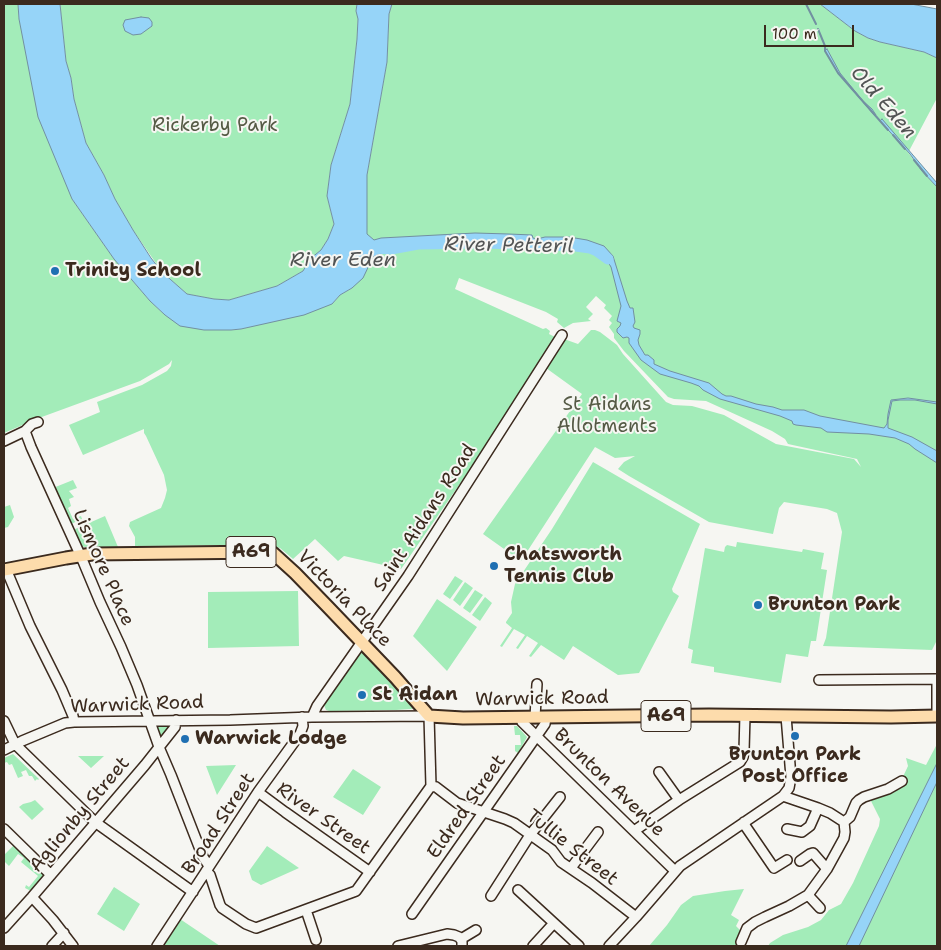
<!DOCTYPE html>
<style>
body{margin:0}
#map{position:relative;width:941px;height:950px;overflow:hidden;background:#f6f6f2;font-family:"Shantell Sans",sans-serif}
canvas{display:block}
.frame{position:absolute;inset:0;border:5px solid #3b2a1e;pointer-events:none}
.scale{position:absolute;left:764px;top:25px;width:90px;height:22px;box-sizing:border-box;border:2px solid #3b2a1e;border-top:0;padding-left:6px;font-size:15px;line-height:18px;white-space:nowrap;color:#3b2a1e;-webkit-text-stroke:4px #f6f6f2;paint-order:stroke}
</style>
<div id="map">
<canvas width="941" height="950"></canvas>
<div class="frame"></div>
<div class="scale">100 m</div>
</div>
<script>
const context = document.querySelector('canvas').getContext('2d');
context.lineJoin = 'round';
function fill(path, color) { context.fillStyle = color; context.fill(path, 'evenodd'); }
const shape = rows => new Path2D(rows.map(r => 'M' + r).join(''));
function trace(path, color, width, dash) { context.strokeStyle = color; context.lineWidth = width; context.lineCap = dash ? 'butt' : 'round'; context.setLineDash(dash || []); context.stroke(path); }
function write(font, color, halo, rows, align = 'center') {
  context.font = font + ' "Shantell Sans",sans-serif'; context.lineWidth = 4; context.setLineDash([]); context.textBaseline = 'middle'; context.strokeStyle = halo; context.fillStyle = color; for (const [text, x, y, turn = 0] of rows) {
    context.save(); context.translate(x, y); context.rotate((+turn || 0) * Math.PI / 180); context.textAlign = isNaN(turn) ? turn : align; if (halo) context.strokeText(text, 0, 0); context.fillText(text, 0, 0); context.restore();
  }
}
fill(shape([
 [4,4,18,4,19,19,72,199,114,259,150,301,165,315,204,330,231,330,241,329,332,304,340,295,352,288,369,265,373,257,366,234,367,175,387,62,389,14,392,4,803,4,806,5,806,4,820,4,855,31,868,38,880,42,924,52,937,58,937,98,909,151,907,151,922,171,937,187,937,643,936,642,932,650,823,646,826,638,842,532,837,513,827,509,784,502,779,508,773,534,709,522,629,476,618,469,624,462,635,456,615,458,595,447,521,561,483,534,582,394,546,368,554,354,564,339,578,344,591,330,595,330,600,332,617,345,623,354,666,402,673,405,692,406,724,415,776,444,854,459,861,467,857,459,788,444,785,439,772,431,706,401,674,399,668,397,624,351,614,338,614,334,609,327,612,323,609,320,612,316,604,308,606,305,596,296,586,307,593,314,588,319,591,321,573,323,564,328,557,322,558,319,546,312,459,278,455,289,543,329,546,328,550,331,549,334,557,338,497,430,401,569,344,556,338,561,315,539,293,559,280,548,269,545,135,546,135,537,129,526,130,522,161,508,165,498,167,490,164,475,146,436,144,433,144,429,83,455,69,425,100,412,97,402,142,385,167,371,171,366,172,360,169,364,140,381,39,418,4,433],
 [60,4,357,4,356,11,358,18,357,39,350,104,331,165,327,196,334,224,328,239,321,250,310,259,303,271,277,286,229,300,214,299,187,294,162,272,133,230,115,199,104,175,86,143,74,99,71,78,66,61],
 [593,462,700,524,672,589,673,592,679,596,639,673,618,675,573,646,564,660,541,645,531,657,529,656,538,643,527,636,518,649,516,648,525,635,514,629,502,647,500,646,512,628,506,623,506,622,512,613,511,602,515,584,552,529],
 [73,480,77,488,69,491,74,497,69,499,71,506,68,508,73,519,81,516,82,519,71,524,53,488],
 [10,505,14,517,8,527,4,528,4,507],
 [105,516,118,547,85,547,80,546,73,530],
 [737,542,802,552,803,549,824,553,821,569,827,570,816,641,811,641,808,657,786,654,781,683,714,672,714,667,691,663,693,650,688,648,705,548,724,552,725,547,727,545,736,547],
 [455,576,463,581,450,599,443,594],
 [465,582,473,588,460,606,453,600],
 [475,590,483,595,470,613,463,608],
 [298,591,299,646,208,648,208,592],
 [485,597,492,603,480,621,472,615],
 [437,599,477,627,447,671,413,636],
 [363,649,415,705,414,708,411,709,396,710,329,711,326,710,324,705,325,699],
 [157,725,161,725,173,726,161,738,156,729],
 [514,726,517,726,527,737,518,753,515,751,515,745,521,745,520,735,515,735],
 [937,744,937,946,768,946,770,943,783,935,808,927,821,920,829,910,841,904,853,883,879,826,880,819,870,799,888,793,901,781,908,766,906,758,926,765],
 [13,754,39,779,38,780,37,779,35,781,32,776,29,776,26,770,21,772,23,776,18,778,12,764,9,765,7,762,4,763,4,758],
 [78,756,104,756,91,768],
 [236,765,217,795,206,766],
 [353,769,381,787,363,815,333,797],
 [35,800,44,809,32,820,19,807,23,804,31,802],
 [14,845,45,872,45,874,31,891,25,888,26,885,29,887,38,876,21,862,24,858,18,854,9,866,4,861,4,855],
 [267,846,299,868,261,885,252,880,249,871],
 [114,887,140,904,124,931,97,914],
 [744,889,731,915,739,920,736,926,741,931,740,941,747,946,649,946,667,925,681,905,693,896,725,891],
 [180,919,220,946,161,946]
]), '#a3ecb9');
const water = shape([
 [18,4,60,4,66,61,71,78,74,99,86,143,104,175,115,199,133,230,151,258,162,272,187,294,214,299,229,300,277,286,303,271,310,259,321,250,328,239,334,224,327,196,331,165,350,104,357,39,358,19,356,11,357,4,392,4,389,14,387,62,367,175,367,234,374,240,381,238,475,233,509,234,532,235,533,238,537,239,545,237,569,237,587,240,604,246,613,256,627,301,630,308,633,308,635,322,633,326,634,328,640,330,640,334,638,340,639,345,645,355,648,355,654,360,654,364,670,371,709,383,722,394,726,396,731,396,756,404,773,407,782,410,804,410,820,416,884,428,887,424,888,414,891,400,908,398,937,402,937,404,915,400,900,400,892,401,888,420,888,428,912,437,937,451,937,463,915,449,909,444,895,438,869,434,827,432,821,428,796,425,793,424,792,421,780,416,720,399,703,390,699,386,691,383,660,374,641,360,629,343,629,338,627,337,623,338,617,332,617,329,620,326,621,323,617,321,621,306,611,267,608,262,597,251,590,248,485,243,418,244,406,246,391,249,373,257,363,278,352,288,340,295,332,304,304,315,241,329,231,330,204,330,180,326,165,315,150,301,114,259,72,199,38,117,19,19,18,4],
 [820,4,911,4,937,9,937,58,924,52,880,42,868,38,855,31,820,4],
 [141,17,149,18,152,22,152,26,141,34,133,35,125,31,123,25,125,20,141,17],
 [827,49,840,73,863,101,872,109,876,115,875,116,838,73,825,51,827,49],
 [882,119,937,183,937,187,922,171,910,154,880,121,882,119],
 [937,763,937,782,859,946,846,946,937,763]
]);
fill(water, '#96d4f8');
trace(water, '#7290a1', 1);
trace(shape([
 [806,4,816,24],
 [818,29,825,46,825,51,838,73,888,130],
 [893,135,905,149],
 [914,160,927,176]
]), '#7290a1', 2);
trace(shape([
 [375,248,391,249,418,244,485,243,576,246,590,248,597,251,608,259]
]), '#96d4f8', 11);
const minor = shape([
 [25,431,31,447,82,559,100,602,121,647,137,685,159,747,171,775,203,857,209,866],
 [4,441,25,431,32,424,38,422],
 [6,569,30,626,62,690,73,716,74,722],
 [819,680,937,679],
 [937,715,937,681],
 [312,717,317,706,408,576,562,335],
 [521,717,522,722,675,871],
 [535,717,537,684],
 [4,721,15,744,95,822,193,892],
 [4,750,22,741,65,723,74,722,230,720,312,717,429,716,431,786,356,891,256,928,246,924,222,908,220,905,210,875,206,871],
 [659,772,679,800],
 [431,786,436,787,457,803,505,819,514,823,552,850,561,862,592,883,636,917],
 [258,792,285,812,370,872],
 [783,796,818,808,830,813,844,822,850,817,856,803,859,800,864,797,888,789,902,781],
 [744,822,746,827,774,868,787,860],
 [4,829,51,875],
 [787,829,802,832,810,826,818,808],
 [634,831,679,800,740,762,743,757,744,751,745,715],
 [800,861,810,854,813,853,827,869],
 [571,868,598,832],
 [518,890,579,946],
 [808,895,820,908],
 [491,896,530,835,560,797],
 [32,897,53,920,73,946],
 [306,910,316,940],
 [412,914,545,724,546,717],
 [4,928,32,897,145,765,175,727,176,720],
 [461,939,476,930],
 [741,942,747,928,755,922,765,917,789,906,808,895,827,869,844,838,845,832,844,822],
 [52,946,64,933],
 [157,946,258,792,300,734,303,726,302,717],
 [398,946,447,934,454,935,459,937,462,941,462,946],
 [533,946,554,923],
 [609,946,636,917,680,866,783,796,789,788,791,777,786,716]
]);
const major = shape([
 [4,570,66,558,92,554,266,552,273,553,295,573,328,607,395,677,429,716,463,718,709,715,891,717,937,716]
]);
trace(minor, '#3b2a1e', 12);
trace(major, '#3b2a1e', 15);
trace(minor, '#f6f6f2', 9);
trace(major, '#fddcac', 11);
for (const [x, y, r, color] of [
 [55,271,5,"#1f6fb2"],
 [494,566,5,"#1f6fb2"],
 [758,605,5,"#1f6fb2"],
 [362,695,5,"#1f6fb2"],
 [795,736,5,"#1f6fb2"],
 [185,739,5,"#1f6fb2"]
]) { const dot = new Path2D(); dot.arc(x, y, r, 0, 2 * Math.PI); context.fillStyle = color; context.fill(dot); trace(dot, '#f6f6f2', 2); }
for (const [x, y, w] of [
 [251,552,50],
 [666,716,50]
]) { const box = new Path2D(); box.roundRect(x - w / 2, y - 15.5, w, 31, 4); context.fillStyle = '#f6f6f2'; context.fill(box); trace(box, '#3b2a1e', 1); }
write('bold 18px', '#3b2a1e', null, [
 ["A69",251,552],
 ["A69",666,716]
]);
write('19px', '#555a45', '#f6f6f2', [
 ["Rickerby Park",215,126],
 ["St Aidans",607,405],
 ["Allotments",607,427]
]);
write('bold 19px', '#3b2a1e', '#f6f6f2', [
 ["Trinity School",65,271],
 ["Chatsworth",504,555],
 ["Tennis Club",504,577],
 ["Brunton Park",768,605],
 ["St Aidan",372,695],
 ["Warwick Lodge",195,739],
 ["Brunton Park",795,755,"center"],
 ["Post Office",795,777,"center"]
], 'left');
write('19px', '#3b2a1e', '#f6f6f2', [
 ["Saint Aidans Road",425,518,-57],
 ["Lismore Place",103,568,66],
 ["Victoria Place",344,599,46],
 ["Warwick Road",542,699,-1],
 ["Warwick Road",137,705,-2],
 ["Brunton Avenue",609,783,44],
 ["Eldred Street",467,807,-55],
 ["Aglionby Street",80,815,-50],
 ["River Street",323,819,35],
 ["Broad Street",219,824,-57],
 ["Tullie Street",572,848,38]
]);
write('italic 20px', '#525454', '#f6f6f2', [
 ["Old Eden",883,103,49],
 ["River Petteril",509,246,1],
 ["River Eden",343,261]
]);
</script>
